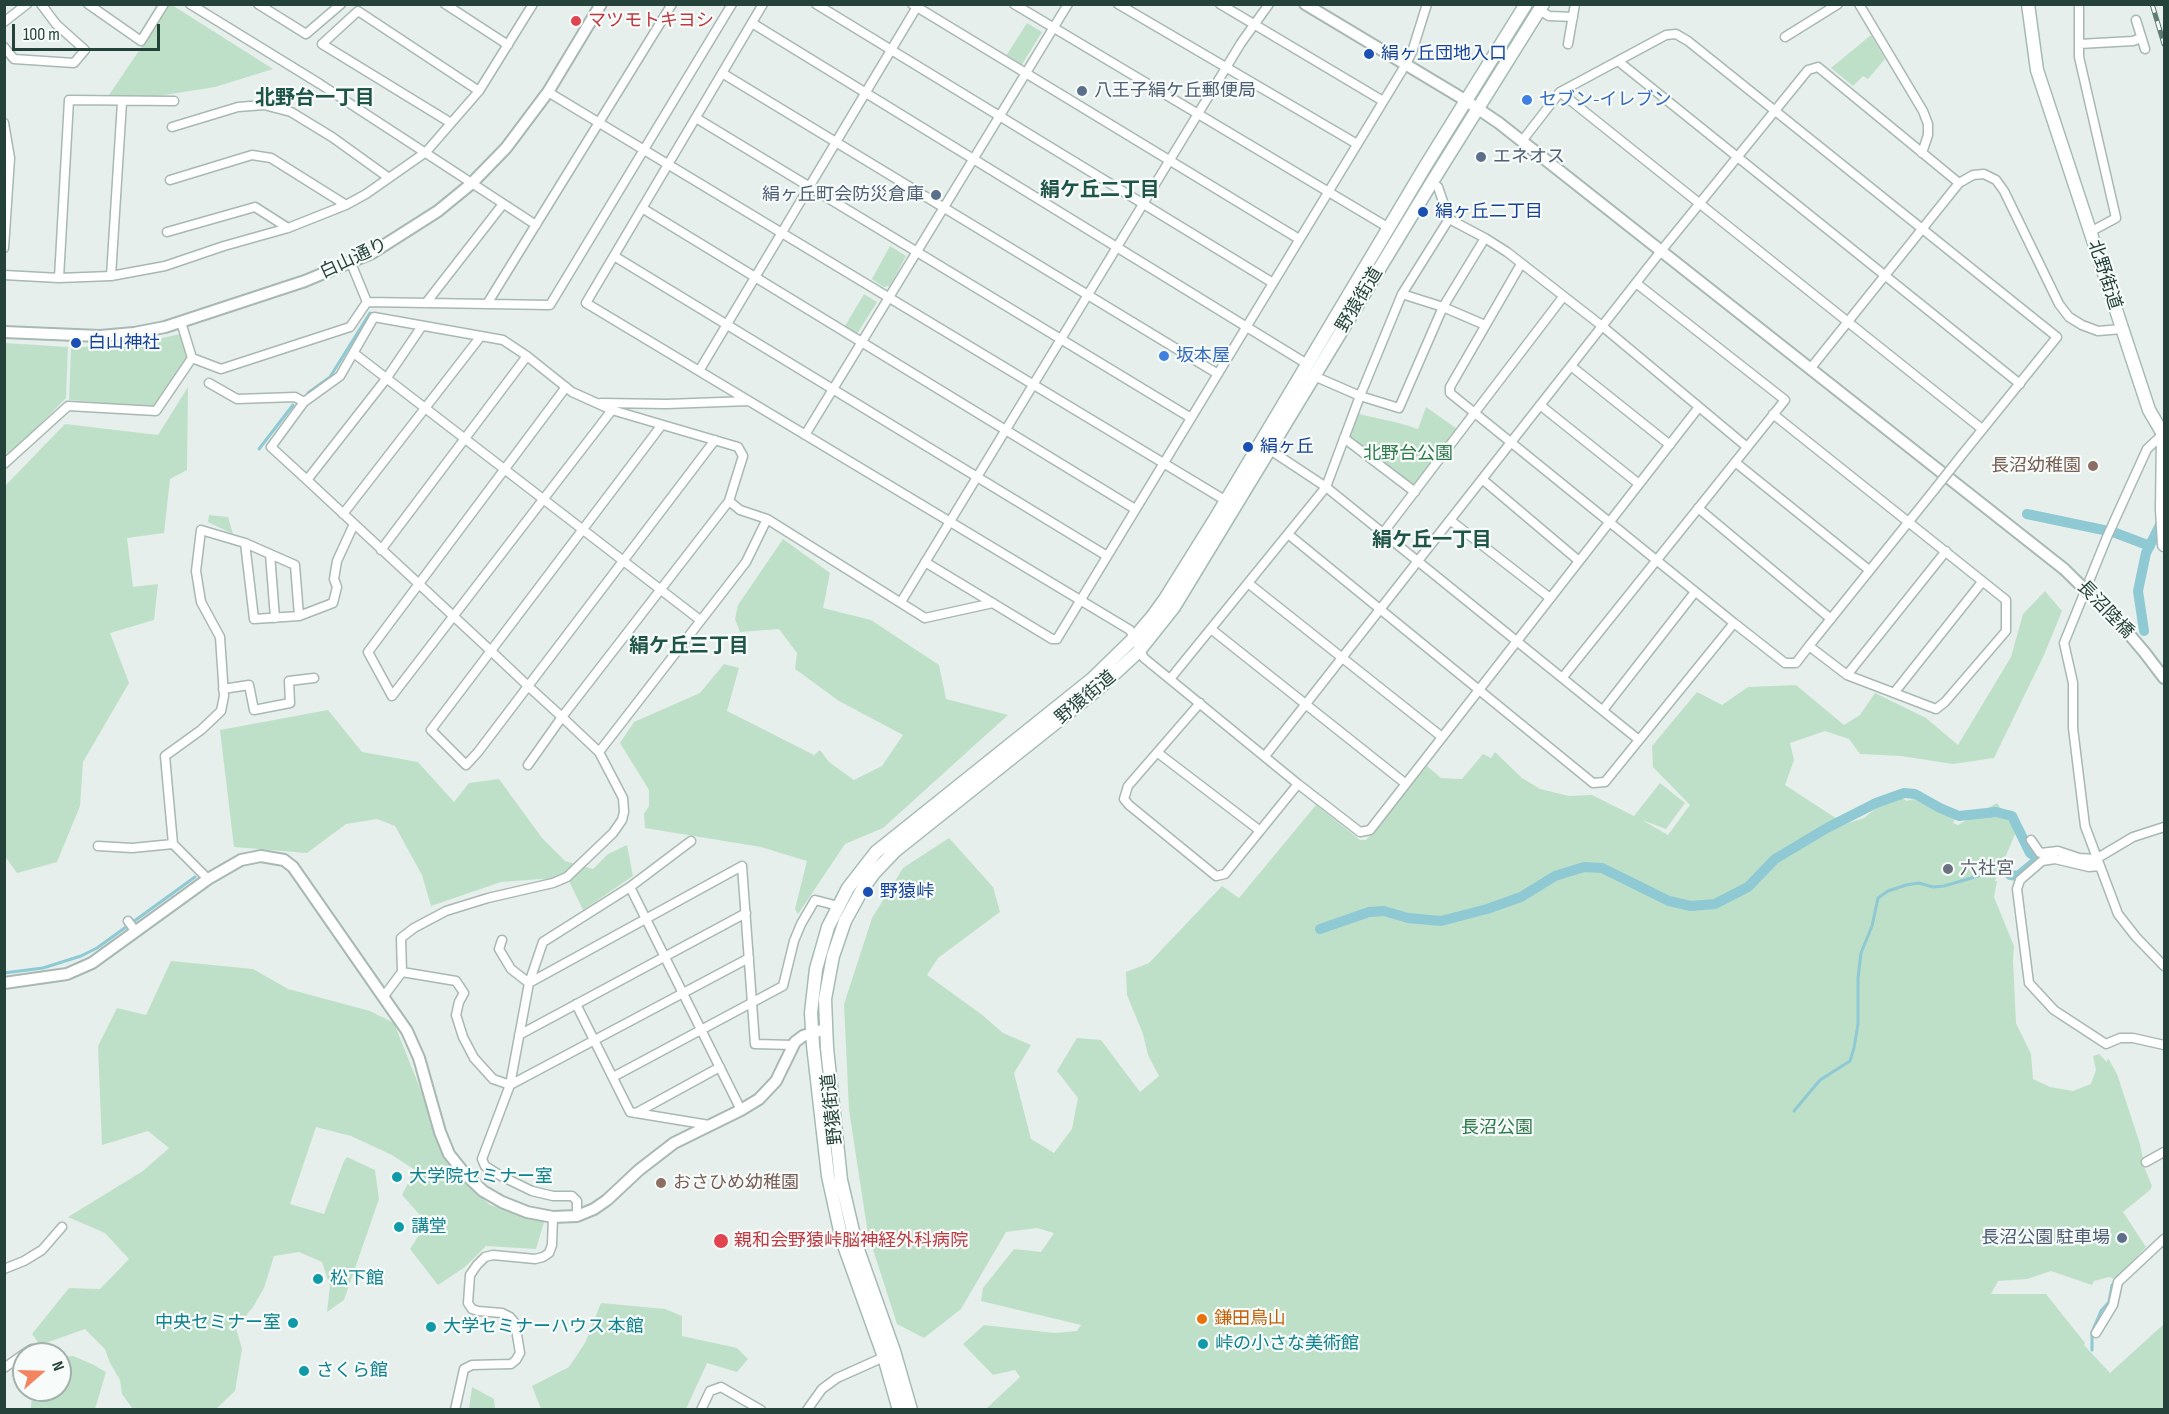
<!DOCTYPE html>
<meta charset="utf-8">
<style>
body{margin:0}
#map{position:relative;width:2169px;height:1414px;overflow:hidden;background:#e6efeb;font-family:"Sofia Sans Condensed",sans-serif}
canvas{display:block}
.frame{position:absolute;inset:0;border:6px solid #24423a;pointer-events:none}
.north{position:absolute;left:12px;top:1342px;width:60px;height:60px;box-sizing:border-box;background:#f7fbf9;border:2px solid #a3b1ad;border-radius:50%;rotate:70deg;font-size:16px;font-weight:700;line-height:24px;text-align:center;color:#24423a}
.north::after{content:'';display:block;margin:auto;width:21px;height:27px;background:#f4845f;clip-path:polygon(50% 0,100% 100%,50% 72%,0 100%)}
.scale{position:absolute;left:12px;top:24px;width:148px;height:27px;box-sizing:border-box;border:3px solid #24423a;border-top:0;padding-left:8px;font-size:18px;line-height:21px;white-space:nowrap;color:#24423a;-webkit-text-stroke:4px #f7fbf9;paint-order:stroke}
</style>
<div id="map">
<canvas width="2169" height="1414"></canvas>
<div class="frame"></div>
<div class="north">N</div>
<div class="scale">100 m</div>
</div>
<script>
const context = document.querySelector('canvas').getContext('2d');
context.lineJoin = 'round';
function fill(path, color) { context.fillStyle = color; context.fill(path, 'evenodd'); }
const shape = rows => new Path2D(rows.map(r => 'M' + r).join(''));
function trace(path, color, width, dash) { context.strokeStyle = color; context.lineWidth = width; context.lineCap = dash ? 'butt' : 'round'; context.setLineDash(dash || []); context.stroke(path); }
function write(font, color, halo, rows, align = 'center') {
  context.font = font + ' "Sofia Sans Condensed","Noto Sans JP",sans-serif'; context.lineWidth = 4.5; context.setLineDash([]); context.textBaseline = 'middle'; context.strokeStyle = halo; context.fillStyle = color; for (const [text, x, y, turn = 0] of rows) {
    context.save(); context.translate(x, y); context.rotate((+turn || 0) * Math.PI / 180); context.textAlign = isNaN(turn) ? turn : align; if (halo) context.strokeText(text, 0, 0); context.fillText(text, 0, 0); context.restore();
  }
}
fill(shape([
 [170,5,172,5,273,69,215,87,152,97,109,95],
 [1027,23,1042,32,1021,66,1006,56],
 [1871,35,1885,59,1868,79,1863,76,1853,86,1831,68],
 [890,246,906,256,890,286,883,287,872,279],
 [864,294,877,302,857,334,845,326],
 [180,334,189,356,154,407,69,400,71,348,140,343],
 [5,343,68,347,66,398,20,445,5,455],
 [188,387,187,470,170,479,164,533,127,538,133,587,158,584,154,620,110,633,129,683,83,762,80,806,57,862,17,873,4,855,5,486,65,424,158,435],
 [1426,407,1460,431,1415,492,1344,438,1354,413,1399,423,1418,429],
 [209,515,228,517,233,534,208,522],
 [783,539,830,573,823,608,871,620,939,665,946,699,1008,715,883,828,845,844,798,914,795,909,807,861,761,847,645,828,644,814,649,806,649,790,620,743,634,722,700,693,724,664,739,668,727,711,814,755,820,750,829,762,854,780,882,766,903,735,839,701,795,669,797,653,779,629,740,632,735,619,738,605],
 [2045,591,2062,611,2044,655,1994,758,1953,764,1901,756,1860,754,1849,739,1825,731,1790,743,1794,760,1785,785,1845,824,1864,818,1894,794,1907,801,1913,799,1955,819,1953,823,1958,825,1997,803,2016,832,1995,881,1997,881,1994,897,2014,946,2013,961,2016,1023,2031,1054,2033,1079,2050,1087,2073,1091,2091,1084,2096,1070,2093,1056,2099,1054,2107,1062,2108,1058,2117,1074,2140,1144,2145,1169,2152,1186,2150,1190,2123,1212,2146,1247,2116,1279,2109,1277,2094,1281,2092,1285,2051,1271,2027,1279,1998,1281,1991,1294,2046,1294,2085,1343,2084,1345,2110,1373,2164,1324,2164,1409,986,1409,1020,1377,1015,1370,993,1375,963,1344,984,1325,1054,1333,1077,1331,1081,1325,981,1301,983,1288,1014,1249,1041,1252,1054,1233,1037,1228,1006,1232,961,1309,924,1338,897,1324,868,1234,849,1110,844,1004,872,918,903,868,949,838,993,887,1000,912,938,958,927,975,981,1014,1003,1033,1031,1045,1014,1073,1031,1139,1054,1153,1072,1129,1078,1098,1057,1071,1077,1038,1101,1040,1140,1092,1159,1076,1148,1055,1143,1034,1127,995,1126,972,1149,963,1222,886,1239,898,1316,805,1360,840,1366,840,1427,766,1441,778,1462,779,1483,754,1491,758,1495,752,1522,778,1540,789,1569,796,1592,795,1634,816,1660,783,1685,803,1666,829,1642,820,1668,835,1690,805,1653,767,1652,746,1697,692,1722,705,1748,687,1796,685,1844,725,1860,715,1875,693,1926,718,1958,745,2011,657,2023,614],
 [328,710,362,752,418,762,454,802,469,783,499,779,542,838,565,861,593,869,608,854,627,845,633,876,583,910,569,881,540,879,501,882,431,906,422,875,395,826,377,819,346,824,307,853,234,847,220,730],
 [171,961,253,969,288,989,370,1011,394,1023,453,1171,490,1205,544,1222,536,1249,486,1246,465,1267,438,1285,410,1249,427,1223,402,1195,415,1170,392,1155,351,1136,316,1127,290,1204,324,1214,344,1161,347,1157,375,1170,379,1199,344,1300,327,1312,330,1286,322,1262,299,1252,274,1256,264,1288,253,1307,236,1328,242,1349,235,1391,216,1409,133,1409,122,1394,120,1380,110,1363,105,1349,85,1329,40,1345,32,1334,69,1288,100,1289,129,1259,105,1233,68,1217,143,1171,169,1148,148,1131,102,1145,98,1046,117,1008,146,1015],
 [601,1303,665,1309,682,1316,682,1336,737,1348,748,1359,737,1372,707,1363,686,1409,541,1409,532,1386,569,1367,585,1343],
 [73,1356,92,1364,106,1372,95,1409,31,1409,32,1390,60,1390,60,1357],
 [472,1387,494,1399,495,1409,469,1409]
]), '#bfe0c8');
trace(shape([
 [308,393,330,377,370,313],
 [259,449,293,405],
 [4,973,43,968,81,956,97,948,195,877],
 [1794,1111,1820,1080,1850,1061,1854,1048,1858,1024,1858,978,1861,953,1872,926,1878,898,1888,891,1906,885,1919,883,1933,887,1944,886,1992,872,2010,875],
 [2092,1350,2092,1332,2101,1311,2109,1302,2112,1285]
]), '#8ec9d4', 3);
trace(shape([
 [2027,514,2113,532,2150,546],
 [2144,631,2138,591,2146,553,2163,519],
 [2010,875,2018,876,2042,856],
 [1320,929,1369,912,1384,911,1408,918,1441,921,1487,909,1521,897,1555,876,1584,867,1602,868,1669,901,1691,906,1715,904,1748,887,1775,859,1827,828,1876,803,1904,793,1915,794,1940,808,1959,816,1996,812,2012,816,2030,853,2037,858]
]), '#8ec9d4', 10);
const minor = shape([
 [88,4,141,41,164,4],
 [190,4,320,84,536,225],
 [258,4,306,34,341,4],
 [445,4,508,45],
 [763,4,586,303,1130,630,1144,658,1298,784,1360,832,1370,830,1699,407],
 [816,4,1273,283],
 [912,4,1299,239],
 [1014,4,1389,228],
 [1118,4,1357,144],
 [1220,4,1383,101],
 [1859,4,1923,111,1928,124,1928,135,1922,153],
 [2079,4,2079,57,2116,218,2090,232],
 [1539,10,1549,16,1573,17],
 [2136,20,2145,49],
 [4,22,27,4],
 [752,23,1307,364],
 [1785,37,1838,4],
 [1568,44,1575,4],
 [2079,44,2133,41,2141,38],
 [4,47,14,59,74,63,85,50,56,24,41,4],
 [1618,61,2020,384],
 [722,73,1218,374],
 [548,92,1228,502],
 [1560,92,1982,429],
 [696,118,1191,418],
 [4,123,10,158,4,248],
 [451,123,322,44,358,11,479,91],
 [172,127,238,107,264,105,291,112,332,137,389,178],
 [1522,141,1560,92,1666,35,1676,34,1688,41,2057,337,1961,456],
 [170,180,252,155,271,158,346,205],
 [642,208,1135,509],
 [167,232,255,207,288,228],
 [1485,238,1507,252,1602,326,1747,447],
 [614,256,1107,556],
 [351,263,367,302],
 [1521,264,1450,387,1450,393,1734,623],
 [4,275,59,278,111,276,165,266,224,246,288,228,346,205,366,194,426,152,479,91,533,4],
 [111,276,122,102],
 [59,278,69,100,174,101],
 [1402,294,1443,307,1485,325],
 [426,303,503,204],
 [487,304,672,4],
 [181,322,192,358],
 [355,354,700,620],
 [192,358,221,369,350,327,367,302,550,305,732,4],
 [1571,366,1670,445],
 [1810,369,1959,183,1973,175,1984,174,1996,180,2004,191,2059,304,2069,317,2082,325,2098,331,2122,329],
 [699,371,918,5],
 [1314,376,1360,396,1399,408,1443,307,1485,238,1449,219],
 [209,383,237,399,295,397,304,402],
 [566,387,368,652,392,696,612,410],
 [601,403,667,404,749,401],
 [1540,405,1639,484],
 [661,426,431,730,466,765,478,752,715,440],
 [2163,434,2147,449,2107,537,2064,643,2073,683,2073,728,2085,826,2118,914,2136,937,2164,966],
 [805,435,1068,4],
 [1344,438,1415,492],
 [1270,450,1326,487,1639,740],
 [1735,462,1869,570],
 [4,464,68,406,156,411,192,358],
 [1482,479,1579,561],
 [307,480,386,379,422,326],
 [729,501,740,510,767,519],
 [1698,508,1831,619],
 [343,514,481,336],
 [1450,520,1550,598],
 [1383,533,1563,297],
 [1288,534,1593,783,1605,782,1734,623,1785,663,1796,663,1809,646,1847,675,1936,709,1945,702,2006,631,2006,600,1773,414],
 [245,543,254,619,299,616,333,603,337,587,334,579,337,561,354,524],
 [381,550,527,356],
 [270,554,275,618],
 [925,562,1052,639,1057,639],
 [1248,583,1442,737],
 [901,602,1241,43,1269,4],
 [1211,629,1406,784],
 [1057,639,1406,64,1412,52,1427,4],
 [1809,646,1935,489],
 [1847,675,1946,551],
 [1563,677,1785,400,1636,283],
 [1170,679,1326,487,1360,396,1402,294,1449,219,1438,187,1432,182],
 [223,689,249,685,254,710,290,703,289,681,314,678],
 [1894,693,1982,582],
 [1200,703,1128,786,1124,799,1129,805,1216,876,1225,874,1298,784],
 [1603,710,1695,592],
 [599,752,746,562,767,519,925,618,993,603],
 [1158,753,1259,830],
 [1265,756,1661,251,1808,70,1818,67,1959,183],
 [2031,840,2040,853,2058,851,2079,858,2096,859,2133,837,2164,827],
 [173,844,208,879],
 [98,846,132,848,173,844,165,756,201,730,221,711,224,696,220,637,201,602,196,571,201,530,245,543,295,565,299,616],
 [2100,866,2089,867,2055,859,2042,861,2020,880,2017,889,2029,983,2054,1010,2106,1044,2120,1038,2133,1038,2164,1045],
 [630,887,741,1110],
 [128,921,136,932],
 [502,940,499,949,511,969,529,983],
 [402,972,456,981,464,993,459,1002,456,1015,463,1037,474,1058,493,1079,510,1085,529,983,543,942,630,887,691,841],
 [529,983,742,866,755,1044,793,1045],
 [384,996,402,972,401,938,414,928,446,911,488,898,553,883,567,877,613,833,622,820,624,812,623,798,599,752,562,717,528,686,491,651,307,480,271,447,304,402,340,376,374,317,503,340,527,356,572,392,612,410,738,447,743,456,729,501,562,717,528,765],
 [576,1004,630,1112,709,1125],
 [519,1035,746,913],
 [613,1077,783,986,794,941,801,924,815,900,838,906],
 [636,1113,720,1067],
 [2146,1162,2164,1152],
 [577,1216,577,1201,572,1196,553,1196,532,1191,501,1176,485,1166,482,1159,510,1085,749,958],
 [4,1269,24,1261,42,1250,62,1227],
 [2096,1333,2113,1305,2118,1282,2164,1239],
 [24,1354,32,1349],
 [4,1368,24,1354],
 [455,1410,464,1369,472,1365,511,1364,516,1360,520,1353,515,1323,510,1317,502,1313,478,1311,472,1309,468,1303,470,1275,477,1265,485,1257,493,1255,535,1259,543,1257,549,1253,552,1245,553,1217],
 [701,1410,710,1391,721,1387,761,1410],
 [807,1410,822,1389,837,1378,884,1357]
]);
const tertiary = shape([
 [1305,4,1465,100,1499,123,2064,569],
 [4,332,100,336,134,333,165,327,305,281,372,253,438,211,471,184,506,148,548,92,601,4],
 [2145,653,2164,678],
 [4,983,67,974,92,963,208,879,241,860,261,856,284,860,293,867,407,1031,419,1058,440,1132,449,1154,465,1174,483,1191,502,1202,527,1212,553,1217,577,1216,594,1209,607,1200,639,1170,674,1143,741,1110,759,1099,776,1081,795,1042,803,1036,825,1029]
]);
const secondary = shape([
 [2028,4,2037,70,2149,410,2163,434,2162,509,2164,545],
 [899,1410,884,1357,842,1240,828,1176,813,1045,811,1013,816,969,828,927,848,888,876,852,1092,679,1134,638,1152,617,1165,599,1215,519,1426,165,1526,4],
 [911,1410,894,1351,856,1244,841,1180,827,1048,825,999,833,956,845,921,862,890,874,873,895,851,1097,690,1139,651,1174,607,1432,182,1543,4]
]);
trace(minor, '#a8b8b2', 11);
trace(tertiary, '#a8b8b2', 14);
trace(secondary, '#a4bbb3', 15);
trace(minor, '#fff', 8);
trace(tertiary, '#fff', 10);
trace(secondary, '#fff', 12);
const rail = shape([
 [2152,4,2164,44]
]);
trace(rail, '#5f7d75', 5);
trace(rail, '#f7fbf9', 3, [9]);
const minorBridge = shape([
 [1935,489,1961,456]
]);
const tertiaryBridge = shape([
 [2064,569,2123,627,2145,653]
]);
trace(minorBridge, '#a8b8b2', 11, []);
trace(tertiaryBridge, '#a8b8b2', 14, []);
trace(minorBridge, '#fff', 8);
trace(tertiaryBridge, '#fff', 10);
for (const [x, y, r, color] of [
 [576,21,6,"#e0444e"],
 [1369,54,6,"#1a4fb4"],
 [1082,91,6,"#5c6f8a"],
 [1527,100,6,"#3f7fe0"],
 [1481,157,6,"#5c6f8a"],
 [936,195,6,"#5c6f8a"],
 [1423,212,6,"#1a4fb4"],
 [76,343,6,"#1a4fb4"],
 [1164,356,6,"#3f7fe0"],
 [1248,447,6,"#1a4fb4"],
 [2093,466,6,"#8d6e63"],
 [1948,869,6,"#6b7280"],
 [868,892,6,"#1a4fb4"],
 [397,1177,6,"#0f9aa8"],
 [661,1183,6,"#8d6e63"],
 [399,1227,6,"#0f9aa8"],
 [2122,1238,6,"#5c6f8a"],
 [721,1241,8,"#e0444e"],
 [318,1279,6,"#0f9aa8"],
 [1202,1319,6,"#e8710a"],
 [293,1323,6,"#0f9aa8"],
 [431,1327,6,"#0f9aa8"],
 [1203,1344,6,"#0f9aa8"],
 [304,1371,6,"#0f9aa8"]
]) { const dot = new Path2D(); dot.arc(x, y, r, 0, 2 * Math.PI); context.fillStyle = color; context.fill(dot); trace(dot, '#f7fbf9', 2); }
write('18px', '#be3a42', '#f7fbf9', [
 ["マツモトキヨシ",588,21],
 ["親和会野猿峠脳神経外科病院",734,1241]
], 'left');
write('18px', '#164399', '#f7fbf9', [
 ["絹ヶ丘団地入口",1381,54],
 ["絹ヶ丘二丁目",1435,212],
 ["白山神社",88,343],
 ["絹ヶ丘",1260,447],
 ["野猿峠",880,892]
], 'left');
write('18px', '#4e5e75', '#f7fbf9', [
 ["八王子絹ケ丘郵便局",1094,91],
 ["エネオス",1493,157],
 ["絹ヶ丘町会防災倉庫",924,195,"right"],
 ["長沼公園 駐車場",2110,1238,"right"]
], 'left');
write('18px', '#366cbe', '#f7fbf9', [
 ["セブン-イレブン",1539,100],
 ["坂本屋",1176,356]
], 'left');
write('18px', '#24423a', '#f7fbf9', [
 ["白山通り",354,259,-25],
 ["北野街道",2104,275,72],
 ["野猿街道",1360,300,-59],
 ["長沼陸橋",2105,610,46],
 ["野猿街道",1086,698,-40],
 ["野猿街道",833,1109,-96]
]);
write('18px', '#2d7a4b', '#f7fbf9', [
 ["北野台公園",1408,454],
 ["長沼公園",1497,1128]
]);
write('18px', '#785e54', '#f7fbf9', [
 ["長沼幼稚園",2081,466],
 ["おさひめ幼稚園",673,1183,"left"]
], 'right');
write('18px', '#5b616d', '#f7fbf9', [
 ["六社宮",1960,869]
], 'left');
write('18px', '#0d838f', '#f7fbf9', [
 ["大学院セミナー室",409,1177],
 ["講堂",411,1227],
 ["松下館",330,1279],
 ["中央セミナー室",281,1323,"right"],
 ["大学セミナーハウス 本館",443,1327],
 ["峠の小さな美術館",1215,1344],
 ["さくら館",316,1371]
], 'left');
write('18px', '#c56008', '#f7fbf9', [
 ["鎌田鳥山",1214,1319]
], 'left');
write('bold 20px', '#1f5548', '#f7fbf9', [
 ["北野台一丁目",315,99],
 ["絹ケ丘二丁目",1100,191],
 ["絹ケ丘一丁目",1432,541],
 ["絹ケ丘三丁目",689,647]
]);
</script>
